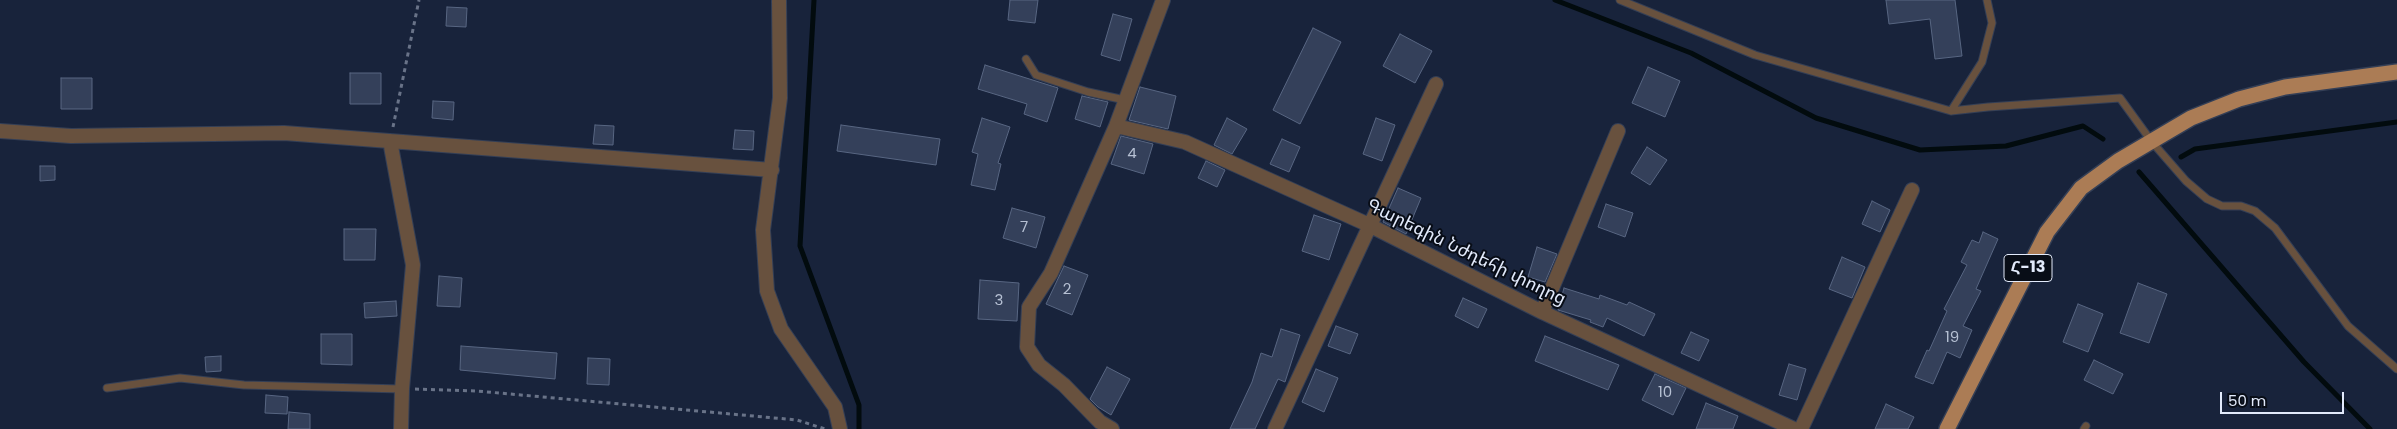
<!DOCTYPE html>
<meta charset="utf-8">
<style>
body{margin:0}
#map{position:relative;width:2397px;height:429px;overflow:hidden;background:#18233b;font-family:Poppins,sans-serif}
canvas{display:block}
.scale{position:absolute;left:2220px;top:392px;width:124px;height:22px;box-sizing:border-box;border:2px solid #e2eafb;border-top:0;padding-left:6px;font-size:15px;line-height:18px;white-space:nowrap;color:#e2eafb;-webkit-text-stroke:4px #080d17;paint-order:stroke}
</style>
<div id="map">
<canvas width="2397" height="429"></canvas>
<div class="scale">50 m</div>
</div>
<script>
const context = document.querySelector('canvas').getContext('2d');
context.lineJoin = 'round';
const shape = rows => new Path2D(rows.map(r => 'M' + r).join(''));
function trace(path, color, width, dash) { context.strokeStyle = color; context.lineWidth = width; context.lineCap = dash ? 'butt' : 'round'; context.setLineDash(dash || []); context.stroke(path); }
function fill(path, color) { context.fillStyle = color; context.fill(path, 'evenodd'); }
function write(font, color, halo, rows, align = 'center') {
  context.font = font + ' Poppins,"Noto Sans Armenian",sans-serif'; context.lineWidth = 4; context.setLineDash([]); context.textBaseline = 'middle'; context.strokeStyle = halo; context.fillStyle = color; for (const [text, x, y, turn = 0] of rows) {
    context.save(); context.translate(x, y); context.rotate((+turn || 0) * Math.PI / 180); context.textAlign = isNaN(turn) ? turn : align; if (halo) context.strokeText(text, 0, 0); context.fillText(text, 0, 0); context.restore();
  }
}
trace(shape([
 [814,0,800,246,859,405,859,429],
 [1555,0,1691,53,1816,118,1920,150,2006,146,2083,126,2103,139],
 [2181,157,2195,149,2397,122],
 [2139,172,2304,362,2370,429]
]), '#020b0e', 5);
const building = shape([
 [1010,0,1038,0,1035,23,1008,20,1010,0],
 [1886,0,1955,0,1962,56,1935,59,1930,19,1889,24,1886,0],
 [447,7,467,8,466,27,446,26,447,7],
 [1113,14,1132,19,1120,61,1101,55,1113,14],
 [1313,28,1341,42,1300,124,1273,110,1313,28],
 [1400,34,1432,51,1415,83,1383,66,1400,34],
 [985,65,1058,88,1047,122,1024,114,1027,104,978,89,985,65],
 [1648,67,1680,81,1665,117,1632,103,1648,67],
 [350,73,381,73,381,104,350,104,350,73],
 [61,78,92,78,92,109,61,109,61,78],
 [1140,87,1176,96,1168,129,1129,120,1140,87],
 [1082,96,1108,102,1100,127,1075,119,1082,96],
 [433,101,454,102,453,120,432,118,433,101],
 [982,118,1010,127,998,163,1001,164,995,190,971,185,978,154,972,152,982,118],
 [1227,118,1247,129,1232,154,1214,145,1227,118],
 [1376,118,1395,125,1382,161,1363,154,1376,118],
 [595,125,614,126,613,145,593,144,595,125],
 [841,125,940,139,936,165,837,151,841,125],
 [735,130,754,131,753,150,733,149,735,130],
 [1121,136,1153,144,1144,174,1111,164,1121,136],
 [1282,139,1300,147,1289,172,1270,164,1282,139],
 [1647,147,1667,160,1650,185,1631,173,1647,147],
 [1206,161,1225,170,1217,187,1198,178,1206,161],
 [40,166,55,166,55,180,40,181,40,166],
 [1398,188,1421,198,1406,234,1383,222,1398,188],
 [1872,201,1890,210,1880,232,1862,224,1872,201],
 [1606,204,1633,213,1625,237,1598,227,1606,204],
 [1012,208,1045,217,1036,248,1003,238,1012,208],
 [1314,215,1341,224,1329,260,1302,251,1314,215],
 [344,229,376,229,375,260,344,260,344,229],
 [1983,232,1998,239,1976,289,1981,291,1963,326,1972,330,1960,358,1947,352,1933,384,1915,377,1927,350,1929,351,1947,311,1944,309,1967,265,1961,262,1972,240,1979,243,1983,232],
 [1537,247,1557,254,1545,282,1528,277,1537,247],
 [1842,257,1865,267,1852,298,1829,289,1842,257],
 [1064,266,1088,275,1072,315,1046,304,1064,266],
 [439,276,462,278,460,307,437,306,439,276],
 [980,280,1019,283,1017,321,978,319,980,280],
 [2138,283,2167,294,2149,343,2120,333,2138,283],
 [1564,288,1599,299,1600,295,1627,305,1629,302,1655,314,1644,336,1607,318,1603,327,1590,322,1591,320,1558,310,1564,288],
 [1463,298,1487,309,1478,328,1455,316,1463,298],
 [396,301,397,316,365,318,364,303,396,301],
 [2078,304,2103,314,2088,352,2063,342,2078,304],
 [1336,326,1358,334,1350,354,1328,346,1336,326],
 [1281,329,1300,335,1285,382,1278,379,1255,429,1230,429,1252,382,1261,353,1272,357,1281,329],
 [1691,332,1709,340,1699,361,1681,353,1691,332],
 [321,334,352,334,352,365,321,364,321,334],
 [1545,336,1619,365,1608,390,1535,361,1545,336],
 [461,346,557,353,555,379,460,370,461,346],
 [221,356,221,371,206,372,205,357,221,356],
 [588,358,610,359,609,385,587,384,588,358],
 [2094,360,2123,374,2113,394,2084,380,2094,360],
 [1789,364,1806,369,1797,400,1779,395,1789,364],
 [1107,367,1130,379,1111,415,1098,407,1090,399,1107,367],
 [1316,369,1338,378,1324,412,1302,402,1316,369],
 [1655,374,1686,388,1673,415,1642,400,1655,374],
 [266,395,288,397,287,414,265,413,266,395],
 [1706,403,1738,416,1733,429,1696,429,1706,403],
 [1886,404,1914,417,1908,429,1875,429,1886,404],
 [289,412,310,414,310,429,288,429,289,412]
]);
fill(building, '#34405a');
trace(building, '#586682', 1);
const lane = shape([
 [1620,0,1755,55,1951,111,1988,107,2120,98,2152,142,2186,181,2207,199,2222,206,2241,206,2255,211,2275,228,2348,326,2397,369],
 [1026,59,1036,75,1088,92,1125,100],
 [1951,111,1982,62,1992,23,1987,0],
 [107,388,180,378,244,385,402,389],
 [2084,429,2086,426]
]);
const street = shape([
 [779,0,780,98,763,230,767,291,781,329,835,407,840,429],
 [1116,126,1185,142,1369,225,1542,312,1794,429],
 [0,131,71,136,284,133,772,170],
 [390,141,413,265,402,389,401,429],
 [1542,312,1618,131],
 [1112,429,1100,422,1064,385,1039,365,1027,347,1029,307,1051,273,1116,126,1163,0],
 [1275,429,1436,84],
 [1801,429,1912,190]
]);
const primary = shape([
 [1947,429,2047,232,2081,188,2118,161,2191,118,2239,99,2285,87,2397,72]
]);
trace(lane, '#343f56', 9);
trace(street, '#343f56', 16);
trace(primary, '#343f56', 18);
trace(shape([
 [393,127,419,0],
 [415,389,477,391,797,420,825,429]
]), '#697388', 3, [4, 4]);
trace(lane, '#68513e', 7);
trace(street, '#68513e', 14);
trace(primary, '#ab7c55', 15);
write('15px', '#b6c0d3', null, [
 ["4",1132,154],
 ["7",1024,228],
 ["2",1067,290],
 ["3",999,301],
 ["19",1952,338],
 ["10",1665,393]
]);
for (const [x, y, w] of [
 [2028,268,48]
]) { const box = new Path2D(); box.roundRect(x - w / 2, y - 13.5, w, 27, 4); context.fillStyle = '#080d17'; context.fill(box); trace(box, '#e2eafb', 1); }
write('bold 16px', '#e2eafb', null, [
 ["Հ-13",2028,268]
]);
write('18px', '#e2eafb', '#080d17', [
 ["Գարեգին Նժդեհի փողոց",1466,253,26]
]);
</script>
